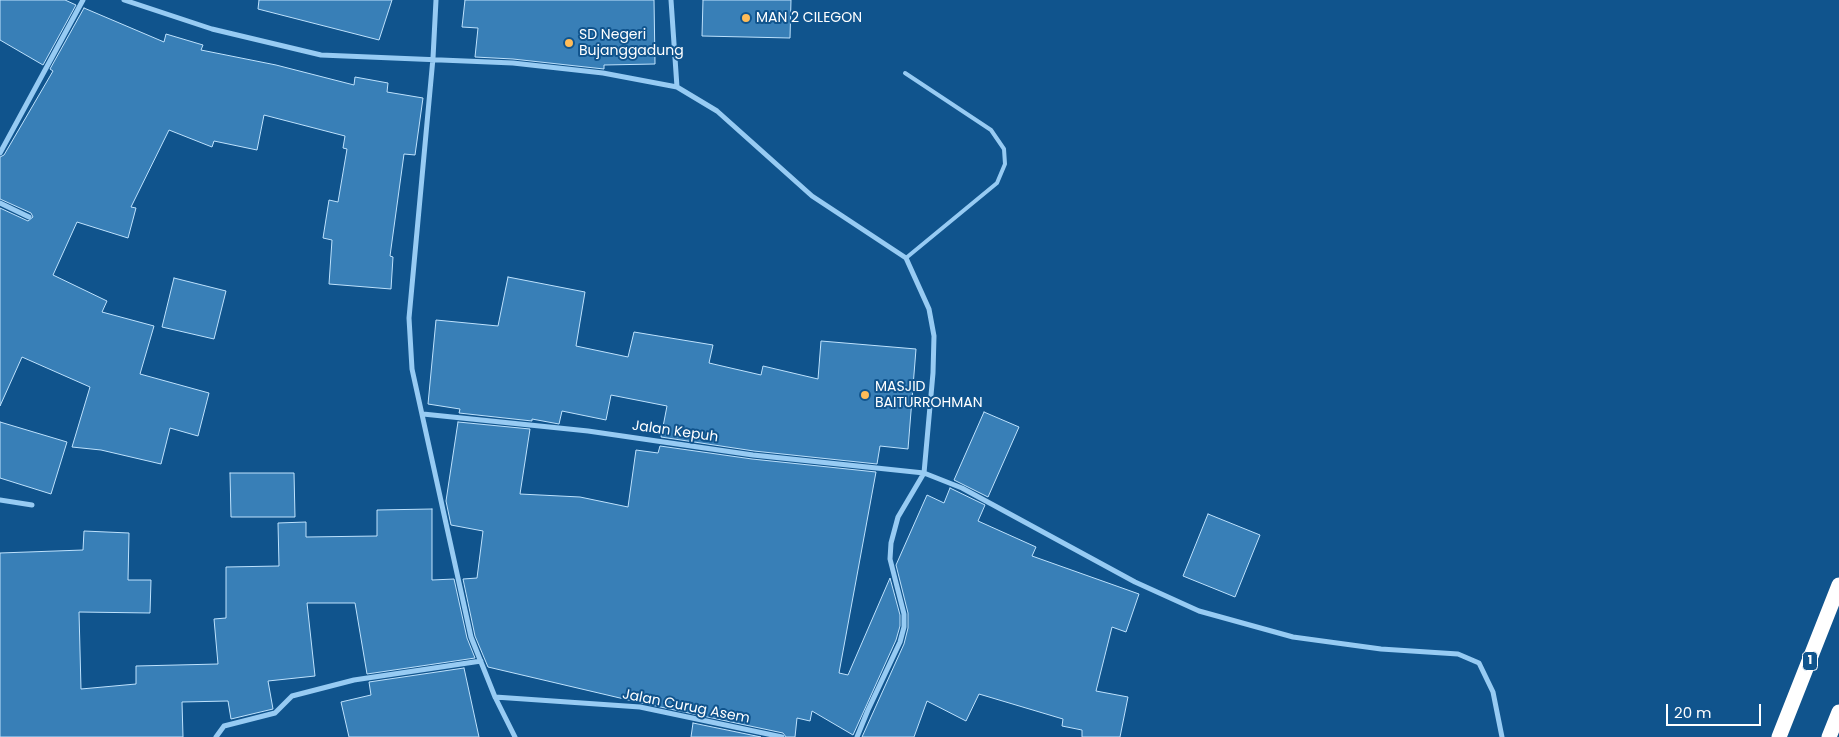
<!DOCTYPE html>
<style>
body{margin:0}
#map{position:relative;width:1839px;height:737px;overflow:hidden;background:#10548d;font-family:Poppins,sans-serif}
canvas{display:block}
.scale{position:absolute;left:1666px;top:704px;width:95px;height:22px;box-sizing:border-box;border:2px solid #fff;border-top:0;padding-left:6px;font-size:15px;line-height:18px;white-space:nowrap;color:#fff;-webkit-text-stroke:4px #10548d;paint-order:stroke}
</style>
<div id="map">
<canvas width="1839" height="737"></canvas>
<div class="scale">20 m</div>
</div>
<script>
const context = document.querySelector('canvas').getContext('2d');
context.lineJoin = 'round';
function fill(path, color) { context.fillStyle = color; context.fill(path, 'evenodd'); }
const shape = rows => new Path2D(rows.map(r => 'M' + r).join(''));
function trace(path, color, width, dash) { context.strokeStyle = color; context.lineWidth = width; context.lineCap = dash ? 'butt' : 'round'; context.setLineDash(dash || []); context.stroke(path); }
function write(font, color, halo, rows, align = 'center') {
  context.font = font + ' Poppins,sans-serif'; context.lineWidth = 4; context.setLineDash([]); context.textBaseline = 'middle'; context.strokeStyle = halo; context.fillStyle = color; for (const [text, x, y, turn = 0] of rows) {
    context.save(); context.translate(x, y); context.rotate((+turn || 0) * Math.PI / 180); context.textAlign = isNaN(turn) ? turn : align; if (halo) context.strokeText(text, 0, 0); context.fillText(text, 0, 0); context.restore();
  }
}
const building = shape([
 [0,0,65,0,76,5,43,65,0,40,0,0],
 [259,0,392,0,379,40,258,9,259,0],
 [465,0,654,0,655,64,604,65,604,69,513,59,475,57,478,28,462,27,465,0],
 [703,0,791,0,790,38,702,36,703,0],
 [84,8,164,42,166,34,203,45,201,50,276,65,354,85,355,77,388,83,387,92,423,98,415,155,404,154,390,256,393,257,391,289,329,284,332,240,323,238,329,200,338,202,347,149,343,148,345,136,264,115,257,150,214,141,212,147,169,130,131,207,136,208,128,238,77,222,53,275,107,301,102,312,154,326,140,374,209,393,198,436,170,428,161,464,101,450,72,447,90,387,22,357,0,406,0,208,28,221,33,217,31,213,0,199,0,157,4,155,53,71,50,69,84,8],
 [508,277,585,292,576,346,628,357,634,332,713,345,709,363,761,375,763,366,818,379,821,341,916,349,908,449,880,446,877,464,754,451,661,437,667,406,611,395,606,420,562,411,559,424,532,419,532,421,459,413,460,409,428,404,436,320,498,326,508,277],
 [174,278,226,291,214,339,162,327,174,278],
 [984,412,1019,427,988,497,954,480,984,412],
 [0,422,67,442,51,494,0,478,0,422],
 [458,422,530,429,520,494,580,497,628,507,636,450,658,453,660,446,752,459,876,472,839,673,848,675,890,578,900,615,900,626,896,640,853,735,812,711,810,721,797,718,795,737,786,737,783,733,637,702,488,667,475,636,463,579,477,578,483,531,451,525,446,501,458,422],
 [230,473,294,473,295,517,231,517,230,473],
 [950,488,985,505,978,521,1036,547,1032,556,1139,594,1126,632,1112,627,1096,691,1128,697,1120,737,1082,737,1082,730,1062,726,1063,719,979,694,966,721,927,701,914,737,862,737,904,644,908,628,908,613,896,565,927,495,944,503,950,488],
 [432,509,432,580,454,579,467,638,475,658,367,674,355,603,307,603,315,676,268,681,273,709,231,719,228,701,182,702,183,737,0,737,0,553,83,550,84,531,129,533,128,580,151,580,150,613,79,612,81,689,136,684,136,666,218,664,214,619,226,618,226,567,279,566,278,523,306,522,306,537,377,536,377,510,432,509],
 [1208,514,1260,535,1235,597,1183,576,1208,514],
 [464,668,479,737,349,737,341,702,371,695,369,682,464,668],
 [693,723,761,737,691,737,693,723]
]);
fill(building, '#387fb7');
trace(building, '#bee2fd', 1);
trace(shape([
 [905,73,991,130,1004,149,1005,164,997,183,906,258]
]), '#97cbf3', 4);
trace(shape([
 [124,0,212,29,321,55,513,63,603,73,677,87,717,111,812,196,906,258,929,309,934,336,933,373,924,473,898,517,891,543,890,559,904,614,904,627,900,642,868,710,857,737],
 [436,0,433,58,409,318,412,369,471,637,495,697,515,737],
 [671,0,677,87],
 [0,153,83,0],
 [0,203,29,217],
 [423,414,588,431,753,455,924,473,962,488,1135,582,1199,611,1293,637,1381,649,1458,654,1479,663,1493,692,1502,737],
 [0,500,32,505],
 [495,697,640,707,782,737],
 [216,737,224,726,275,713,292,696,354,680,481,661]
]), '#97cbf3', 5);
trace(shape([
 [1779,737,1839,585],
 [1829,737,1839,712]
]), '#fff', 15);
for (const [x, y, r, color] of [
 [746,18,5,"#ffbc58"],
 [569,43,5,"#ffbc58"],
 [865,395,5,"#ffbc58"]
]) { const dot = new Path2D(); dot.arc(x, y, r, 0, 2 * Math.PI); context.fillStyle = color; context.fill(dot); trace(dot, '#10548d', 2); }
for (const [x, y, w] of [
 [1810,661,15]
]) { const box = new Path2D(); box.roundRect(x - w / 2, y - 9.5, w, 19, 4); context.fillStyle = '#10548d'; context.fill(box); trace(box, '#fff', 1); }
write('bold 12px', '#fff', null, [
 ["1",1810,661]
]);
write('14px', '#fff', '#10548d', [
 ["MAN 2 CILEGON",756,18],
 ["SD Negeri",579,35],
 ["Bujanggadung",579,51],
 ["MASJID",875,387],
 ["BAITURROHMAN",875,403]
], 'left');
write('14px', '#fff', '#10548d', [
 ["Jalan Kepuh",675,432,8],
 ["Jalan Curug Asem",686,707,11]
]);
</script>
